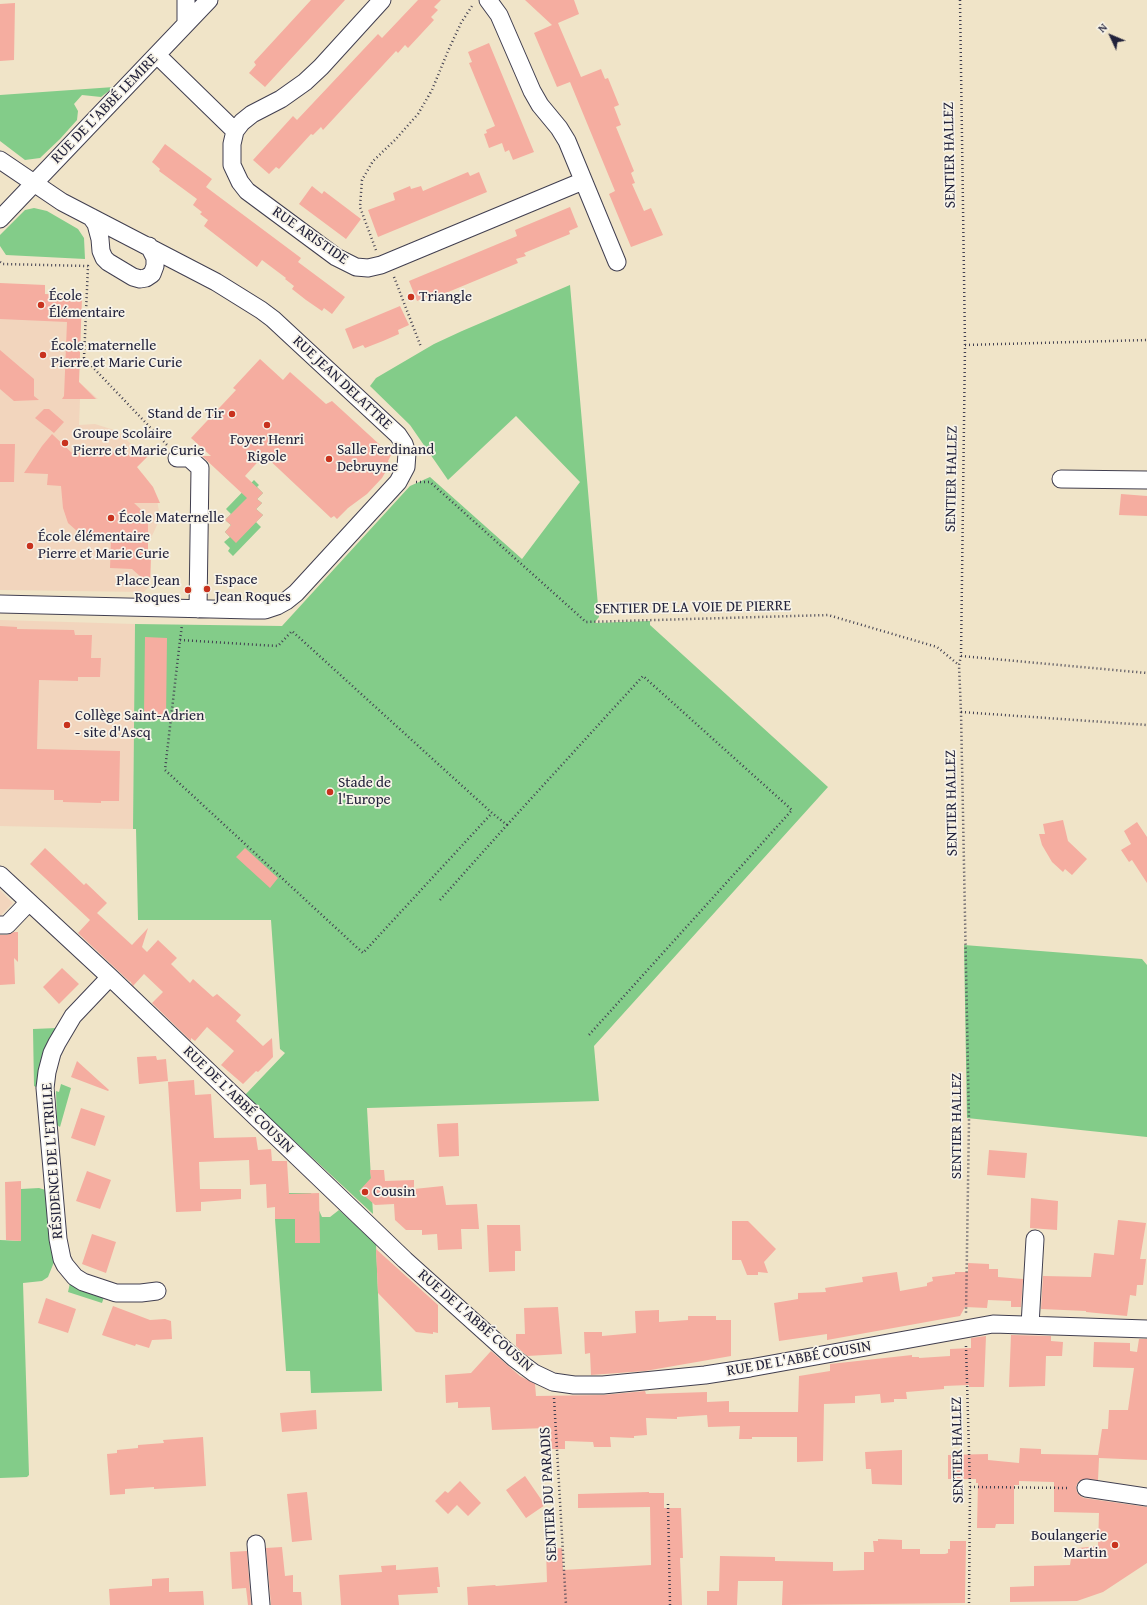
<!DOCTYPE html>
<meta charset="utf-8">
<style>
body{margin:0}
#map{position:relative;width:1147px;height:1605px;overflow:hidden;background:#f0e4c8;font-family:"Gentium Book Plus",serif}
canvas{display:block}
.north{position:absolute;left:1091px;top:16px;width:40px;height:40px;-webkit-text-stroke:3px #f7f3e8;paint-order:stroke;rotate:314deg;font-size:11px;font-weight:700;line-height:16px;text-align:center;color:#22223b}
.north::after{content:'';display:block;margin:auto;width:14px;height:18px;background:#22223b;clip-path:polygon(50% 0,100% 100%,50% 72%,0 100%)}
</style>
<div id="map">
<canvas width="1147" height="1605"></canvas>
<div class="north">N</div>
</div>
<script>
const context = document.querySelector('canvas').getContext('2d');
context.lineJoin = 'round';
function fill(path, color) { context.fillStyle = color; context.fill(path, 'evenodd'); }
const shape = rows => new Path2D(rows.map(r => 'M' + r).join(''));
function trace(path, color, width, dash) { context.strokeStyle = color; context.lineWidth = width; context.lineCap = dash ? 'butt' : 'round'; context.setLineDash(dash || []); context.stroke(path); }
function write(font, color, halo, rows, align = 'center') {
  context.font = font + ' "Gentium Book Plus",serif'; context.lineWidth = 3.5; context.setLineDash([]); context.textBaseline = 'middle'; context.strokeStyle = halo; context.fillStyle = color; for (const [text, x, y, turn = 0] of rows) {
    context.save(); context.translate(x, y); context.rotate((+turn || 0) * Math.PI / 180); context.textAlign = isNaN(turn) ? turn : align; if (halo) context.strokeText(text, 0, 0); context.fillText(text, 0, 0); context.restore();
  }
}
fill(shape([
 [0,292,82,296,79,382,98,399,80,399,79,425,95,424,114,430,121,434,133,446,136,450,132,454,149,455,134,470,139,475,142,473,153,487,156,495,159,511,157,525,151,538,148,542,146,555,151,555,150,585,144,592,0,590],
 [0,620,135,624,133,829,0,826],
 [0,890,13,903,0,916]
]), '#f2d5bd');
fill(shape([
 [114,87,101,97,82,95,74,104,78,111,77,120,60,139,40,158,25,160,0,141,0,95],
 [34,208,47,211,78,229,84,238,85,259,6,255,0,246,0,235,25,210],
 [570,285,599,617,594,623,650,621,650,625,828,787,594,1046,599,1101,367,1108,373,1214,245,1095,285,1053,280,1049,271,920,138,920,136,829,133,829,135,624,282,626,410,486,430,477,522,559,580,482,516,416,448,480,410,425,370,386,376,378,434,344,462,331],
 [254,480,259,485,257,487,263,493,257,499,262,503,256,509,263,515,256,522,261,527,233,556,228,551,230,548,224,542,230,537,225,532,231,525,225,520,231,514,226,509],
 [964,945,1142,959,1147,965,1147,1137,967,1118],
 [57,1028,40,1089,34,1086,33,1029],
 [61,1084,71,1088,60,1127,57,1125,56,1091,59,1092],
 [39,1188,49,1191,54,1262,48,1277,42,1281,23,1283,29,1475,27,1477,0,1478,0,1240,21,1241,21,1189],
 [283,1193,311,1193,322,1217,330,1217,339,1210,376,1244,382,1391,311,1393,310,1371,286,1371,275,1219,284,1219],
 [70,1283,105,1294,102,1303,68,1292]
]), '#83cc89');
fill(shape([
 [311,0,345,0,265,87,249,73,256,65,254,62],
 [418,0,441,0,434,7,438,10,431,17,434,20,408,48,405,45,398,53,396,51,323,130,321,127,313,135,311,134,279,169,276,167,269,174,253,160,293,116,297,120,378,34,382,38],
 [525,0,574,0,579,14,558,23,581,77,601,69,605,79,608,78,619,105,614,107,621,125,616,127,634,171,631,173,635,183,632,184,644,211,651,208,663,235,631,247,609,194,615,191,570,82,557,87,534,33,552,25],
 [15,3,14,60,0,61,0,4],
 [489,43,534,152,513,160,509,150,505,152,502,143,489,148,484,134,487,133,486,130,495,126,469,63,472,62,468,52],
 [165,144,212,179,206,187,301,258,298,262,345,297,332,314,324,308,322,311,306,300,292,289,294,286,285,279,286,278,262,260,257,267,204,226,208,220,200,214,202,212,193,205,197,199,159,171,160,169,152,162],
 [468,172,470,176,479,172,487,192,378,237,368,210,395,200,393,193,410,186,411,189,421,186,423,191],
 [312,186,322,194,324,191,361,219,346,239,299,204],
 [570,207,578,227,569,231,570,234,524,253,526,256,516,259,518,263,429,300,427,297,417,301,409,281,517,236,515,230],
 [0,283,45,285,45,294,82,296,79,382,96,399,62,399,64,396,67,322,0,319],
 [400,306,409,325,398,330,399,334,383,341,365,348,363,345,353,349,345,329],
 [0,350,34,379,34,396,39,400,14,401,0,389],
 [260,359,283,380,290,372,326,404,332,401,391,455,388,461,390,464,382,478,367,494,348,508,337,519,334,516,331,518,264,455,245,476,263,493,257,499,262,503,256,509,263,515,236,543,225,532,231,525,225,520,247,498,202,456,211,456,191,438,236,390,233,388],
 [44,409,49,409,64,422,54,433,35,418],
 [52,434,72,453,84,453,86,450,95,451,149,455,137,467,153,487,160,503,134,503,151,519,148,522,148,555,151,555,150,585,132,569,110,568,111,540,86,536,77,531,68,523,63,508,61,486,47,485,48,474,24,473,42,446],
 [0,444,15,444,14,482,0,482],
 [1121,494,1147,496,1147,516,1119,515],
 [0,626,17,627,17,629,74,630,75,635,92,635,91,658,101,658,100,677,78,677,78,681,39,680,37,749,120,751,119,801,101,801,101,803,63,802,63,800,54,800,54,790,0,789],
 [145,637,167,638,166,719,152,719,153,715,144,714],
 [1063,820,1068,841,1087,859,1072,875,1065,869,1063,872,1052,862,1042,845,1039,834,1045,834,1043,824],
 [1137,822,1147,837,1147,883,1132,860,1129,862,1121,850,1131,844,1124,831],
 [45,848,84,885,86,883,107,903,97,913,132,945,148,928,142,947,147,952,158,940,177,958,171,964,190,983,193,979,213,997,217,994,241,1015,236,1021,263,1046,272,1038,273,1057,258,1072,256,1071,243,1084,221,1065,234,1051,207,1027,195,1041,191,1038,191,1041,152,1003,163,992,144,974,133,986,130,981,130,982,78,933,90,920,30,864],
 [245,848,278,878,270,888,236,857],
 [14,932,18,932,18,962,14,958,15,984,0,985,0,935,7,935],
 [62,968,79,984,59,1004,43,987],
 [156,1056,157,1060,166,1059,168,1081,139,1084,137,1057],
 [77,1061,109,1090,108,1091,71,1077],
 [194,1080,195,1095,211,1094,214,1138,256,1137,258,1150,271,1149,272,1161,287,1161,289,1194,319,1193,320,1243,295,1243,295,1219,275,1219,275,1207,267,1208,266,1184,250,1185,249,1160,199,1162,200,1189,241,1189,241,1199,201,1202,201,1211,176,1212,168,1082],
 [81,1108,105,1116,95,1146,71,1138],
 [458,1123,459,1156,439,1157,437,1124],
 [989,1150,1027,1153,1025,1178,987,1175],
 [370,1170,384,1170,385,1181,414,1180,414,1189,443,1186,446,1205,477,1204,479,1229,461,1229,462,1249,438,1250,437,1234,422,1235,422,1230,406,1230,395,1220,394,1204,375,1205,359,1191,371,1178],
 [87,1171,111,1180,100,1209,76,1201],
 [21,1181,21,1241,6,1240,5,1182],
 [1031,1198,1058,1201,1057,1230,1030,1228],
 [1118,1220,1146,1223,1140,1259,1146,1259,1143,1285,1137,1285,1136,1296,1130,1295,1127,1316,1086,1312,1086,1311,1041,1309,1043,1276,1091,1277,1094,1253,1114,1255],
 [732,1221,748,1221,776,1249,764,1262,768,1273,758,1272,758,1275,747,1275,741,1260,732,1260],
 [487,1225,520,1225,521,1251,515,1251,515,1271,489,1272],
 [92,1234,116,1242,106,1273,82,1264],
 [376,1249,438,1305,438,1333,433,1332,433,1334,416,1332,378,1293],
 [968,1263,989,1264,989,1269,998,1269,998,1277,1023,1279,1021,1307,1011,1307,1011,1301,988,1300,987,1308,965,1307,960,1316,954,1317,827,1340,827,1334,779,1341,774,1303,798,1299,798,1293,826,1292,825,1288,863,1282,862,1277,897,1272,900,1291,927,1286,927,1283,933,1281,932,1277,955,1274,955,1272,968,1272],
 [46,1298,76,1309,68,1333,38,1323],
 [113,1306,150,1320,165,1319,171,1321,172,1339,152,1340,149,1348,136,1344,135,1346,102,1335],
 [558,1307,562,1354,527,1356,516,1346,516,1334,525,1334,524,1308],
 [659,1310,659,1322,688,1320,688,1316,716,1316,716,1320,731,1320,731,1356,645,1371,591,1375,590,1353,585,1354,584,1332,602,1332,602,1336,636,1333,635,1311],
 [1011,1335,1051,1336,1051,1341,1063,1342,1062,1356,1046,1356,1045,1386,1009,1387],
 [986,1336,984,1387,969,1387,969,1385,944,1386,944,1389,906,1392,907,1399,894,1399,894,1402,881,1403,880,1394,855,1396,855,1403,824,1404,823,1461,797,1462,797,1437,752,1437,752,1439,739,1439,740,1426,708,1427,707,1415,677,1417,677,1419,646,1418,647,1435,634,1436,634,1438,610,1437,611,1447,594,1447,593,1442,565,1441,565,1449,548,1449,546,1428,492,1430,490,1407,458,1408,458,1402,446,1403,445,1375,471,1373,491,1351,520,1376,535,1384,536,1396,603,1395,645,1391,646,1394,707,1392,707,1402,729,1401,729,1412,798,1412,799,1376,830,1371,830,1364,912,1355,912,1357,919,1357,919,1358,950,1356,950,1349,971,1348,971,1338],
 [1139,1339,1147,1339,1147,1460,1099,1458,1098,1480,1083,1479,1078,1482,1076,1487,1077,1492,1080,1496,1084,1498,1147,1507,1147,1563,1103,1592,1077,1601,1010,1602,1010,1587,1034,1586,1034,1566,1070,1565,1072,1552,1078,1552,1078,1548,1098,1546,1099,1513,1054,1512,1054,1482,1019,1481,1019,1485,1014,1485,1014,1524,996,1524,995,1528,977,1528,978,1483,976,1483,976,1479,948,1479,948,1455,988,1454,988,1460,1019,1463,1020,1448,1041,1449,1041,1454,1098,1455,1102,1429,1108,1429,1109,1410,1128,1410,1134,1368,1093,1367,1094,1342,1130,1343,1130,1351,1137,1352],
 [316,1410,317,1429,282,1432,280,1413],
 [203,1437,206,1486,154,1489,154,1487,125,1489,125,1494,110,1495,107,1454,117,1453,117,1450,138,1448,138,1445,164,1443,163,1440],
 [902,1450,902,1485,872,1484,871,1469,866,1469,865,1452],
 [525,1476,545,1505,526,1518,506,1490],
 [460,1481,481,1503,468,1516,457,1505,448,1514,435,1501,445,1491,448,1493],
 [307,1492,312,1540,292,1542,287,1494],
 [649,1492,649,1493,664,1493,664,1508,681,1508,683,1558,680,1558,682,1605,468,1605,467,1587,495,1585,496,1586,547,1582,546,1549,562,1548,563,1570,651,1565,650,1507,578,1508,578,1494],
 [878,1539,902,1540,902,1549,920,1549,920,1554,945,1554,948,1553,948,1549,950,1549,950,1541,966,1541,965,1603,782,1605,783,1581,738,1581,737,1605,707,1605,707,1591,719,1591,720,1556,775,1557,775,1561,833,1562,833,1571,864,1570,864,1552,874,1552,873,1541,878,1541],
 [282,1547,285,1576,293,1575,293,1592,301,1592,302,1605,271,1605,266,1548],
 [247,1551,251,1605,248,1605,246,1588,232,1589,230,1552],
 [396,1565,396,1570,438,1567,440,1587,437,1587,438,1593,398,1595,399,1605,341,1605,339,1575,382,1572,381,1566],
 [169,1578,169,1592,203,1591,204,1605,110,1605,109,1589,152,1586,152,1579]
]), '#f5ada0');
const minor = shape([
 [186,0,186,24],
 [488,0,499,15,532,91,540,105,559,128,567,141,617,262],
 [157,55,235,131,232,144,232,165,240,182,247,191,336,257,356,267,368,268,381,265,583,181],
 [235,131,242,122,252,114,281,99,305,82,321,67,382,0],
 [0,160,62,202,216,282,261,310,273,319,398,435,404,444,407,453,406,467,398,482,296,593,286,601,277,606,265,610,252,610,0,604],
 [91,217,96,224,100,239,101,251,104,258,108,262,133,277,140,279,146,278,152,274,155,266,155,258,149,246],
 [0,219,209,0],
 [177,458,189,458,200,468,198,609],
 [1061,479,1147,480],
 [0,875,110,977,405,1260,514,1358,534,1373,553,1382,574,1385,603,1385,705,1375,750,1368,993,1324,1147,1329],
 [0,925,7,925,29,902],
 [110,977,73,1016,57,1043,52,1053,47,1072,45,1088,58,1239,62,1259,65,1265,75,1277,83,1282,116,1293,141,1293,157,1291],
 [1030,1325,1035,1239],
 [1086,1488,1147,1497],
 [256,1544,261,1605]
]);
trace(minor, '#413f50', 19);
trace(shape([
 [960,0,965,345,961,656,959,665,961,712,969,1121,966,1313],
 [376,250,360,207,362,180,373,161,395,140,418,114,432,90,448,51,461,23,472,6],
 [0,262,2,264,88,266,84,358,167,445],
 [394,277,421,347],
 [965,345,1147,340],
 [416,482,430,482,586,622,828,615,937,647,959,665],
 [180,640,278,646,292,631,492,813,363,953,165,770,180,640,182,625],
 [961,656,1147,673],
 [961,712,1147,725],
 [507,825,643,676,792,810,588,1036],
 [440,900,507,825,492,813],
 [966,1346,970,1487,969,1605],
 [554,1398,566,1605],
 [970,1487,1069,1488],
 [668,1504,670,1605]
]), '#413f50', 2.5, [1, 3]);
trace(minor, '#fff', 17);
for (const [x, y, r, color] of [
 [411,297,4,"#c8321e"],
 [41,305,4,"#c8321e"],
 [43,355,4,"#c8321e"],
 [232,414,4,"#c8321e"],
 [267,425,4,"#c8321e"],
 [65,443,4,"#c8321e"],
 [329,459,4,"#c8321e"],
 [111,518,4,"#c8321e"],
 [30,546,4,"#c8321e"],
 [207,589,4,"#c8321e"],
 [188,590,4,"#c8321e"],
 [67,725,4,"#c8321e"],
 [330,792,4,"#c8321e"],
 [365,1192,4,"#c8321e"],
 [1115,1545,4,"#c8321e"]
]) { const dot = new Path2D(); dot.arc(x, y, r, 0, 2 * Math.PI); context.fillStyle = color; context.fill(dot); trace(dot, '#f7f3e8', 1.5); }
write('15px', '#22223b', '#f7f3e8', [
 ["RUE DE L'ABBÉ LEMIRE",105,109,-46],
 ["SENTIER HALLEZ",950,155,-91],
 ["RUE ARISTIDE",310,236,35],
 ["RUE JEAN DELATTRE",342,383,43],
 ["SENTIER HALLEZ",952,479,-89],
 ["SENTIER DE LA VOIE DE PIERRE",693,608,-1],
 ["SENTIER HALLEZ",952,803,-91],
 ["RUE DE L'ABBÉ COUSIN",238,1100,44],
 ["SENTIER HALLEZ",957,1126,-90],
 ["RÉSIDENCE DE L'ETRILLE",53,1161,-94],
 ["RUE DE L'ABBÉ COUSIN",475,1321,41],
 ["RUE DE L'ABBÉ COUSIN",799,1359,-10],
 ["SENTIER HALLEZ",958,1450,-91],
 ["SENTIER DU PARADIS",549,1494,-93]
]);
write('15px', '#22223b', '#f7f3e8', [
 ["École",49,296],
 ["Élémentaire",49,313],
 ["Triangle",419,297],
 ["École maternelle",51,346],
 ["Pierre et Marie Curie",51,363],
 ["Stand de Tir",224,414,"right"],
 ["Groupe Scolaire",73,434],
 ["Pierre et Marie Curie",73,451],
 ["Foyer Henri",267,440,"center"],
 ["Rigole",267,457,"center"],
 ["Salle Ferdinand",337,450],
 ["Debruyne",337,467],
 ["École Maternelle",119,518],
 ["École élémentaire",38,537],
 ["Pierre et Marie Curie",38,554],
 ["Espace",215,580],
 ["Jean Roques",215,597],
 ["Place Jean",180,581,"right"],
 ["Roques",180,598,"right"],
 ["Collège Saint-Adrien",75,716],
 ["- site d'Ascq",75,733],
 ["Stade de",338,783],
 ["l'Europe",338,800],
 ["Cousin",373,1192],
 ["Boulangerie",1107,1536,"right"],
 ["Martin",1107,1553,"right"]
], 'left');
</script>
